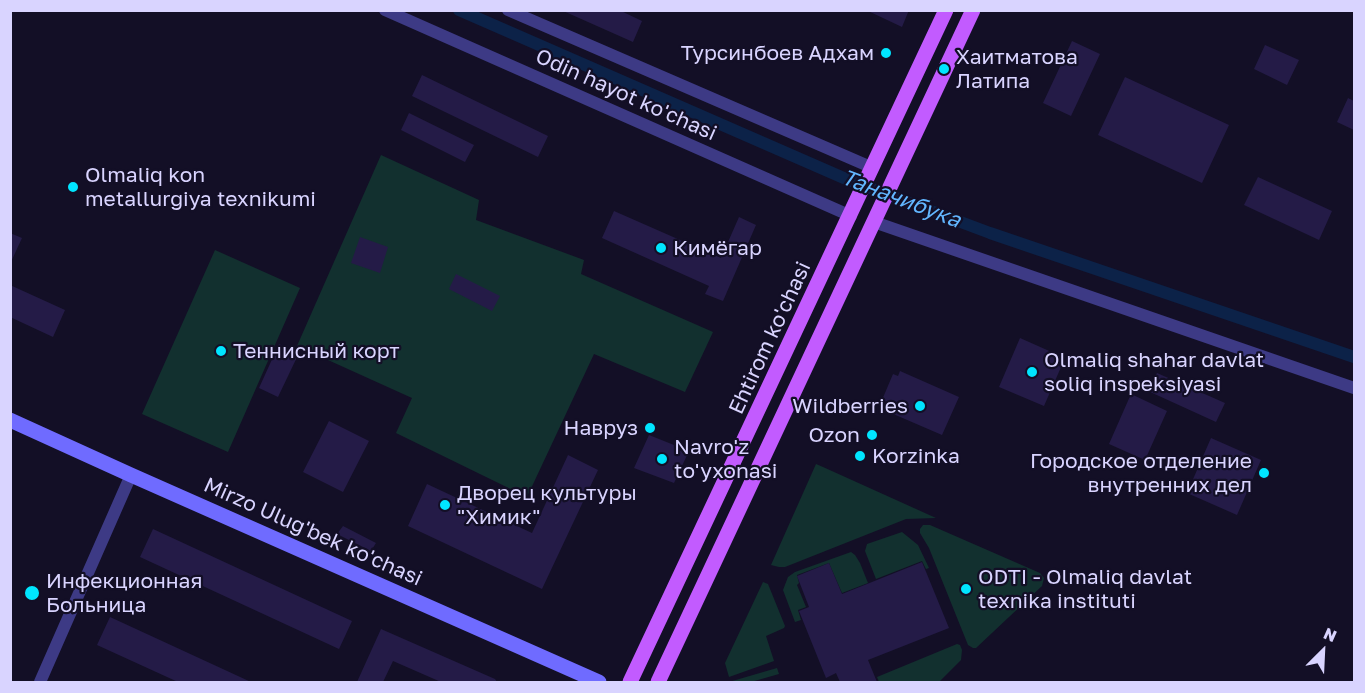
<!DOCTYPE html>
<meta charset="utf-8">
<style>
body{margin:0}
#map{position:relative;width:1365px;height:693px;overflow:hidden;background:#130f26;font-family:"Golos Text",sans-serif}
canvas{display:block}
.frame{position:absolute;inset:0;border:12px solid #d9d4ff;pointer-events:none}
.north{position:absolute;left:1293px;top:621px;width:60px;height:60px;-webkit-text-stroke:4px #130f26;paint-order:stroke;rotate:24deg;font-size:16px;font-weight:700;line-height:24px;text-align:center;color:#d9d4ff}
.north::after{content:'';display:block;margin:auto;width:21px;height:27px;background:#d9d4ff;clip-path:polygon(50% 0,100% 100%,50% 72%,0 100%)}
</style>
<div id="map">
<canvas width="1365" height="693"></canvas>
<div class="frame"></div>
<div class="north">N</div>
</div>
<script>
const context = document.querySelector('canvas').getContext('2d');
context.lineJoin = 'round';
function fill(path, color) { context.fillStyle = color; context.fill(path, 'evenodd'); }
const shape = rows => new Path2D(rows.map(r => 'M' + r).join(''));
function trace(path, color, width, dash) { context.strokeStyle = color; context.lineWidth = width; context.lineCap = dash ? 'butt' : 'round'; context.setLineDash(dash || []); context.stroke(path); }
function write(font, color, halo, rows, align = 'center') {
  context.font = font + ' "Golos Text",sans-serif'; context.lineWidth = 4.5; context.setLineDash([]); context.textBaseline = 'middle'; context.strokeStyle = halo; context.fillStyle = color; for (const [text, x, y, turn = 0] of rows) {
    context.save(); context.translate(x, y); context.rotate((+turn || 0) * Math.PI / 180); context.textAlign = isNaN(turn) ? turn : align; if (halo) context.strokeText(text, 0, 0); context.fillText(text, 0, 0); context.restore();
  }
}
fill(shape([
 [381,155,479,200,476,220,584,260,581,274,713,332,685,392,594,354,527,497,396,433,412,398,297,346],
 [215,250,300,288,228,452,142,414],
 [816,464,823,467,936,518,906,519,785,567,779,567,771,565],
 [923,525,930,525,1040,573,1044,578,1042,586,976,648,973,648,968,645,929,548,920,533,920,529],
 [902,532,918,545,929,568,926,569,922,561,876,579,865,551,867,544],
 [851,552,855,555,860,563,868,583,842,593,829,563,797,575,799,583,797,585,806,607,798,610,801,620,795,622,783,590,788,577,795,572],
 [763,582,768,584,785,626,784,628,766,636,774,661,729,677,725,663],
 [957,644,960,645,962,650,961,660,939,682,879,682,877,677],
 [777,668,779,674,751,682,729,682]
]), '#12302f');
trace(shape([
 [459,10,846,179,990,233,1354,357]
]), '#0c2248', 12);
fill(shape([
 [561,10,619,10,642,21,633,42],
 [866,10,909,10,902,27],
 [1072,41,1100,54,1071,116,1043,103],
 [1265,45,1299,60,1287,85,1254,69],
 [422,75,548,136,538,157,412,96],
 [1125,77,1229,125,1202,183,1098,135],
 [1348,98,1354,101,1354,130,1337,122],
 [409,113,474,145,465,162,401,130],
 [1258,177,1332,211,1319,240,1244,205],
 [614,211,721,258,739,217,756,225,723,301,705,294,709,286,602,238],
 [10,233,22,238,10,264],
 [360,237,388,247,380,273,351,263],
 [456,274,500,296,492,311,449,289],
 [10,285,65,310,53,337,10,317],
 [1020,338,1065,358,1044,406,999,387],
 [279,344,299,353,278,397,259,388],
 [900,371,959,397,942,435,884,410,887,402,882,400,893,374,898,376],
 [1157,373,1225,403,1216,422,1148,391],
 [1131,394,1167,411,1145,460,1109,444],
 [329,421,369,441,343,492,303,472],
 [649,435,689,451,674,483,634,468],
 [1211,438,1261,460,1237,515,1187,493],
 [568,455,598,470,542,589,408,526,427,484,532,533],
 [343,526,376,543,371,551,337,534],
 [153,529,352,621,339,649,140,557],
 [922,562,949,628,868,660,877,682,840,682,836,673,826,678,799,611,809,607,797,576,829,563,842,594],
 [110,617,251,682,178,682,97,645],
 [381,629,495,679,497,682,441,682,393,661,383,682,357,682]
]), '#241b47');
trace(shape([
 [385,10,851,216],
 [508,10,873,168],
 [874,222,1354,388],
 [40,682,131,475]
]), '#3d3a85', 12);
trace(shape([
 [10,420,131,475,599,682]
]), '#6f6bff', 15);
trace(shape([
 [630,682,946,10],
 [658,682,973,10]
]), '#c25bff', 15);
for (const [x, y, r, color] of [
 [886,53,6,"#00e5ff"],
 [944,69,6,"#00e5ff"],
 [73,187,6,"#00e5ff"],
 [661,248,6,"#00e5ff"],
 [221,351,6,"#00e5ff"],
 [1032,372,6,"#00e5ff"],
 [920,406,6,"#00e5ff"],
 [650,428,6,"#00e5ff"],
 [872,435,6,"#00e5ff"],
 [860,456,6,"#00e5ff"],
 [662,459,6,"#00e5ff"],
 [1264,473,6,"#00e5ff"],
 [445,505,6,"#00e5ff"],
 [966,589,6,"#00e5ff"],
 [32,593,8,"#00e5ff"]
]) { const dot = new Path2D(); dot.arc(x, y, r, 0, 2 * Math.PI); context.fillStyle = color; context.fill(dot); trace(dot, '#130f26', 2); }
write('21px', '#d9d4ff', '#130f26', [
 ["Турсинбоев Адхам",874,53,"right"],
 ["Хаитматова",956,57],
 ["Латипа",956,81],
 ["Olmaliq kon",85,175],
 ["metallurgiya texnikumi",85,199],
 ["Кимёгар",673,248],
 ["Теннисный корт",233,351],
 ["Olmaliq shahar davlat",1044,360],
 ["soliq inspeksiyasi",1044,384],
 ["Wildberries",908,406,"right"],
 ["Навруз",638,428,"right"],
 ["Ozon",860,435,"right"],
 ["Navro'z",674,447],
 ["to'yxonasi",674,471],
 ["Korzinka",872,456],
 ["Городское отделение",1252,461,"right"],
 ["внутренних дел",1252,485,"right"],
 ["Дворец культуры",457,493],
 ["\"Химик\"",457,517],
 ["ODTI - Olmaliq davlat",978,577],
 ["texnika instituti",978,601],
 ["Инфекционная",46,581],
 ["Больница",46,605]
], 'left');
write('21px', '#d9d4ff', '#130f26', [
 ["Odin hayot ko'chasi",626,95,24],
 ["Ehtirom ko'chasi",770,338,-65],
 ["Mirzo Ulug'bek ko'chasi",313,532,24]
]);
write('italic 22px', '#62b6ff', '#130f26', [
 ["Таначибука",901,199,21]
]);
</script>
